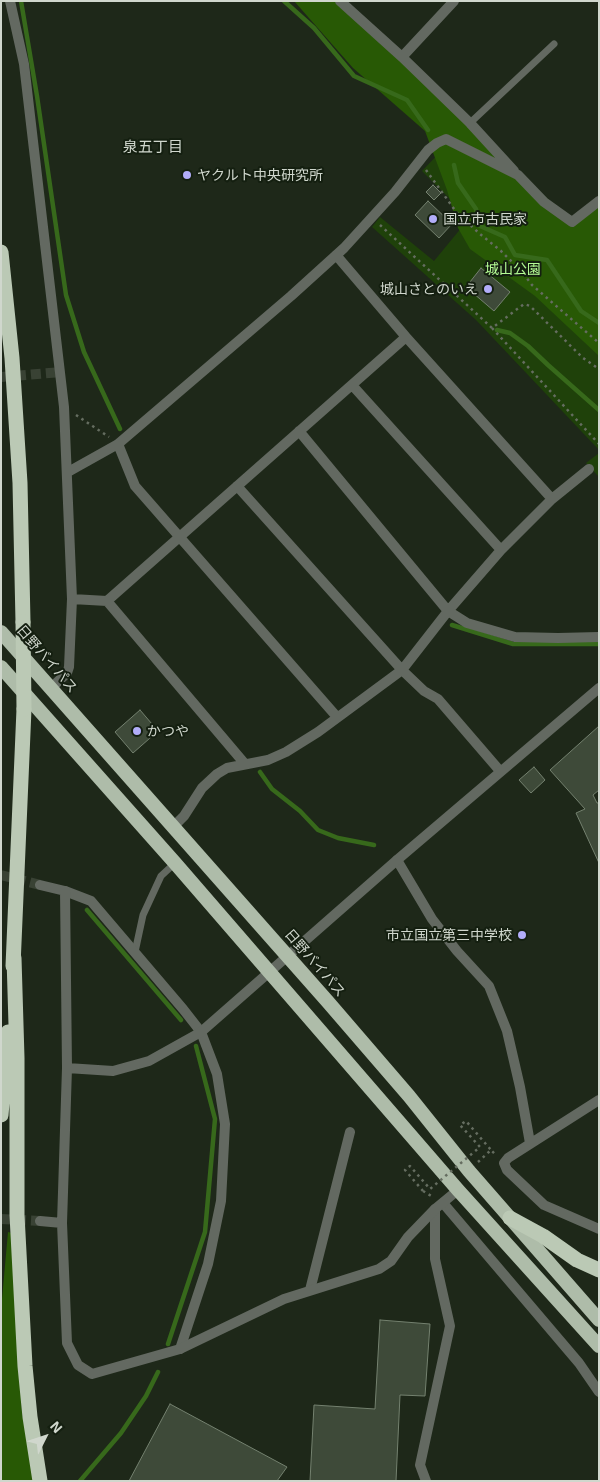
<!DOCTYPE html>
<meta charset="utf-8">
<style>
body{margin:0}
#map{position:relative;width:600px;height:1482px;overflow:hidden;background:#1e2819;font-family:"Exo 2",sans-serif}
canvas{display:block}
.frame{position:absolute;inset:0;border:2px solid #d0d7cd;pointer-events:none}
.north{position:absolute;left:20px;top:1412px;width:50px;height:50px;-webkit-text-stroke:4px #141f10;paint-order:stroke;rotate:49deg;font-size:14px;font-weight:700;line-height:20px;text-align:center;color:#d0d7cd}
.north::after{content:'';display:block;margin:auto;width:18px;height:22px;background:#d0d7cd;clip-path:polygon(50% 0,100% 100%,50% 72%,0 100%)}
</style>
<div id="map">
<canvas width="600" height="1482"></canvas>
<div class="frame"></div>
<div class="north">N</div>
</div>
<script>
const context = document.querySelector('canvas').getContext('2d');
context.lineJoin = 'round';
function fill(path, color) { context.fillStyle = color; context.fill(path, 'evenodd'); }
const shape = rows => new Path2D(rows.map(r => 'M' + r).join(''));
function trace(path, color, width, dash) { context.strokeStyle = color; context.lineWidth = width; context.lineCap = dash ? 'butt' : 'round'; context.setLineDash(dash || []); context.stroke(path); }
function write(font, color, halo, rows, align = 'center') {
  context.font = font + ' "Exo 2","Noto Sans JP",sans-serif'; context.lineWidth = 4; context.setLineDash([]); context.textBaseline = 'middle'; context.strokeStyle = halo; context.fillStyle = color; for (const [text, x, y, turn = 0] of rows) {
    context.save(); context.translate(x, y); context.rotate((+turn || 0) * Math.PI / 180); context.textAlign = isNaN(turn) ? turn : align; if (halo) context.strokeText(text, 0, 0); context.fillText(text, 0, 0); context.restore();
  }
}
fill(shape([
 [444,148,599,279,599,450,476,320,372,227,380,217,434,261,462,227,462,211,422,171],
 [599,453,599,477,586,463]
]), '#1f410a');
fill(shape([
 [294,1,340,1,572,222,599,201,599,356,535,296,470,249,458,228,447,190,425,131,353,68],
 [8,1232,12,1233,22,1412,34,1481,1,1481,1,1310]
]), '#285905');
trace(shape([
 [21,1,37,96,66,295,84,352,120,429],
 [284,1,314,28,354,76,407,100,428,130],
 [454,165,458,183,476,209,480,226,505,237,515,255,547,260,581,311,599,323],
 [497,330,510,333,528,346,548,365,599,410],
 [452,625,513,644,599,644],
 [260,772,272,789,300,811,318,830,338,838,374,845],
 [87,910,181,1020],
 [168,1344,205,1232,215,1119,196,1046],
 [80,1481,121,1433,146,1396,158,1372]
]), '#37691b', 4.5);
const building = shape([
 [433,185,441,193,434,200,426,192,433,185],
 [428,201,452,224,439,238,415,215,428,201],
 [481,268,510,292,494,311,466,287,481,268],
 [140,710,158,731,133,753,115,732,140,710],
 [599,726,599,790,593,795,597,803,599,803,599,863,576,813,585,809,550,770,599,726],
 [534,767,545,780,531,793,519,780,534,767],
 [380,1320,430,1324,425,1396,400,1395,396,1481,310,1481,314,1405,375,1409,380,1320],
 [170,1404,287,1467,277,1481,129,1481,170,1404]
]);
fill(building, '#3e4a39');
trace(building, '#74816f', 1);
trace(shape([
 [1,377,61,372]
]), '#394234', 10, [10, 5]);
trace(shape([
 [1,875,40,885],
 [1,1219,40,1221]
]), '#394234', 10, [10, 5]);
trace(shape([
 [426,170,457,213,480,234,501,251,522,272,532,285,599,343],
 [380,225,492,328,524,304,530,306,583,358,599,369],
 [492,328,599,444],
 [76,415,109,437],
 [478,1162,491,1150,496,1155],
 [423,1191,433,1197]
]), '#656d60', 2.5, [2.5, 4]);
trace(shape([
 [470,123,554,44],
 [135,952,143,915,161,876,175,863]
]), '#636961', 7);
trace(shape([
 [10,1,24,64,64,407,72,599,69,667,67,673,50,689],
 [340,1,402,57,470,123,514,171],
 [402,57,454,1],
 [336,255,406,337,552,499],
 [352,385,501,550],
 [299,431,448,611,501,550,552,499,589,469],
 [118,444,135,486,337,717],
 [68,472,118,444,291,296,344,248,395,192,428,150,437,143,446,139,518,175,544,202,572,222,599,201],
 [237,486,402,670,424,691,438,699,500,771],
 [72,599,107,601,245,764],
 [107,601,406,337],
 [174,826,184,816,202,788,217,774,227,768,268,760,286,752,318,732,402,670,448,611,467,623,515,637,558,638,599,637],
 [397,860,432,919,457,951,489,986,507,1031,520,1087,530,1143],
 [65,891,91,901,183,1009,201,1032,217,1074,225,1124,221,1201,208,1264,180,1349],
 [599,1100,508,1158,504,1163,507,1170,544,1205,599,1229],
 [443,1203,579,1363,599,1392],
 [310,1290,350,1132],
 [426,1481,420,1465,450,1326,435,1259,435,1209]
]), '#636961', 10);
trace(shape([
 [40,885,65,891,67,1068,62,1223,67,1343,78,1365,92,1374,180,1349,284,1299,379,1269,391,1261,408,1237,435,1209,458,1190],
 [67,1068,113,1071,149,1061,201,1032,397,860,599,688],
 [40,1221,62,1223]
]), '#636961', 10);
trace(shape([
 [1,632,328,1002,409,1096,469,1171,599,1320],
 [1,667,175,863,458,1190,599,1346]
]), '#aebca9', 14);
trace(shape([
 [1,252,12,358,20,483,23,622],
 [14,958,17,1058,17,1215,25,1366,30,1417,40,1481],
 [13,966,24,709],
 [1,1115,8,1032],
 [510,1218,543,1236,577,1260,599,1270]
]), '#bbc9b5', 15);
trace(shape([
 [423,1191,405,1170,410,1166,430,1189,480,1147,460,1125,466,1121,491,1150]
]), '#656d60', 2.5, [2.5, 4]);
trace(shape([
 [23,622,24,709]
]), '#bbc9b5', 15);
for (const [x, y, r, color] of [
 [187,175,5,"#b2adf9"],
 [433,219,5,"#b2adf9"],
 [488,289,5,"#b2adf9"],
 [137,731,5,"#b2adf9"],
 [522,935,5,"#b2adf9"]
]) { const dot = new Path2D(); dot.arc(x, y, r, 0, 2 * Math.PI); context.fillStyle = color; context.fill(dot); trace(dot, '#141f10', 2); }
write('14px', '#d0d7cd', '#141f10', [
 ["ヤクルト中央研究所",197,175],
 ["国立市古民家",443,219],
 ["城山さとのいえ",478,289,"right"],
 ["かつや",147,731],
 ["市立国立第三中学校",512,935,"right"]
], 'left');
write('14px', '#b4fb94', '#141f10', [
 ["城山公園",513,269]
]);
write('14px', '#d0d7cd', '#141f10', [
 ["日野バイパス",47,659,49],
 ["日野バイパス",315,963,49]
]);
write('15px', '#d0d7cd', '#141f10', [
 ["泉五丁目",153,147]
]);
</script>
